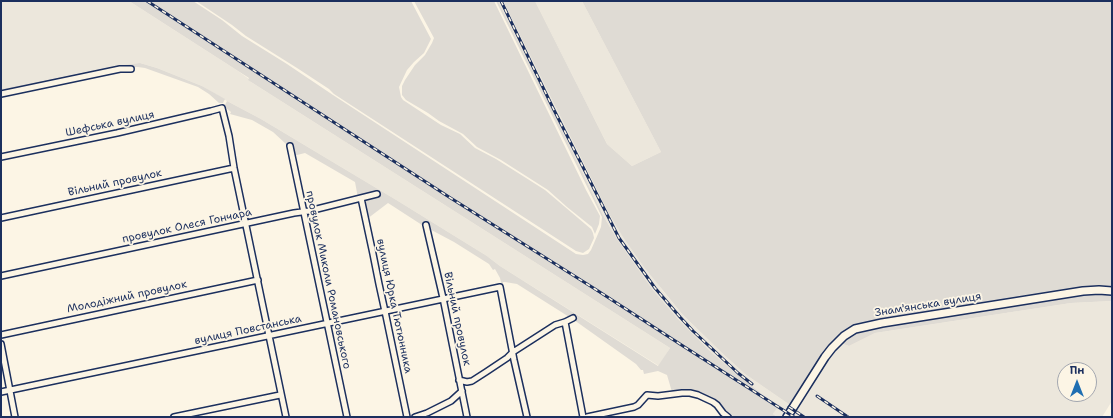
<!DOCTYPE html>
<meta charset="utf-8">
<style>
body{margin:0}
#map{position:relative;width:1113px;height:418px;overflow:hidden;background:#fcf5e5;font-family:"Shantell Sans",sans-serif}
canvas{display:block}
.frame{position:absolute;inset:0;border:2px solid #1b2f5e;pointer-events:none}
.north{position:absolute;left:1057px;top:362px;width:40px;height:40px;box-sizing:border-box;background:#fcf5e5;border:1px solid #a2a6af;border-radius:50%;rotate:0deg;font-size:11px;font-weight:700;line-height:16px;text-align:center;color:#1b2f5e}
.north::after{content:'';display:block;margin:auto;width:14px;height:18px;background:#1f6fb2;clip-path:polygon(50% 0,100% 100%,50% 72%,0 100%)}
</style>
<div id="map">
<canvas width="1113" height="418"></canvas>
<div class="frame"></div>
<div class="north">Пн</div>
</div>
<script>
const context = document.querySelector('canvas').getContext('2d');
context.lineJoin = 'round';
function fill(path, color) { context.fillStyle = color; context.fill(path, 'evenodd'); }
const shape = rows => new Path2D(rows.map(r => 'M' + r).join(''));
function trace(path, color, width, dash) { context.strokeStyle = color; context.lineWidth = width; context.lineCap = dash ? 'butt' : 'round'; context.setLineDash(dash || []); context.stroke(path); }
function write(font, color, halo, rows, align = 'center') {
  context.font = font + ' "Shantell Sans",sans-serif'; context.lineWidth = 3.5; context.setLineDash([]); context.textBaseline = 'middle'; context.strokeStyle = halo; context.fillStyle = color; for (const [text, x, y, turn = 0] of rows) {
    context.save(); context.translate(x, y); context.rotate((+turn || 0) * Math.PI / 180); context.textAlign = isNaN(turn) ? turn : align; if (halo) context.strokeText(text, 0, 0); context.fillText(text, 0, 0); context.restore();
  }
}
fill(shape([
 [1,1,129,1,238,71,249,79,251,82,670,348,659,366,500,266,487,256,398,201,261,119,227,101,202,86,157,68,140,63,121,65,1,89],
 [145,1,149,1,156,5,450,197,560,266,683,346,761,394,761,393,737,374,711,352,678,319,653,290,617,239,604,217,551,107,498,1,503,1,609,215,663,291,682,314,722,353,745,374,790,405,784,415,782,417,777,417,773,414,776,408,747,388,449,198],
 [535,1,582,1,661,152,632,166,607,144],
 [1112,301,1112,401,1102,417,790,417,834,350,840,343,849,346,875,333,1071,303],
 [1065,370,1089,370,1089,394,1065,394]
]), '#ece7dc');
fill(shape([
 [129,1,145,1,154,7,449,198,747,388,777,408,773,414,777,417,730,417,706,397,672,392,667,375,658,371,644,374,643,370,641,370,636,364,574,320,517,284,505,282,503,282,502,286,500,278,495,269,493,270,489,264,454,242,422,225,388,203,367,219,358,198,355,182,305,153,293,156,292,149,295,148,286,144,273,132,252,120,230,114,231,112,225,107,225,105,227,101,261,119,398,201,487,256,500,266,658,366,670,348,251,82,248,80,249,78,238,71],
 [149,1,193,1,222,20,242,36,287,64,333,95,576,254,583,255,588,254,591,250,601,227,602,217,496,1,498,1,551,107,604,217,617,239,653,290,678,319,711,352,737,374,761,393,760,394,725,372,560,266,450,197],
 [196,1,411,1,431,39,424,53,414,62,407,70,399,87,401,97,403,100,441,125,460,134,475,148,496,159,545,190,591,229,593,233,594,238,589,249,583,253,576,251,334,94,329,89,297,68,246,36,232,25],
 [414,1,494,1,586,190,600,216,599,224,595,234,592,227,567,207,548,190,501,160,477,147,463,134,439,121,428,113,406,100,402,95,402,86,405,80,415,65,425,55,432,43,434,38],
 [503,1,535,1,607,144,632,166,661,152,582,1,1112,1,1112,288,1082,289,842,334,830,346,790,405,745,374,722,353,682,314,644,267,623,237,609,214,572,140],
 [140,63,157,68,202,86,225,99,223,103,219,103,209,94,198,87,145,68,138,67,131,67,1,92,1,89,121,65],
 [1112,293,1112,301,1071,303,875,333,849,346,840,343,850,334,864,329,1083,294]
]), '#dfdbd4');
const street = shape([
 [1,94,120,69,131,69],
 [290,146,347,417],
 [1,157,117,133,211,111,222,108,229,136,234,168,286,417],
 [361,198,373,254,379,284,386,316,407,417],
 [1,218,234,168],
 [426,225,443,298,467,417],
 [1,276,294,213,309,211,377,194],
 [565,322,583,417],
 [1,335,258,280],
 [1,344,15,417],
 [459,380,467,382,472,381,486,372,507,358,513,352,555,325,565,322,573,318],
 [1,392,500,287,514,360,527,417],
 [174,417,280,395],
 [415,417,427,413,451,401,462,391],
 [587,417,634,407,638,405,647,395,658,396,682,393,690,393,698,395,713,402,717,405,723,413,728,417]
]);
const secondary = shape([
 [787,417,825,357,832,348,844,336,855,329,882,323,1083,291,1099,290,1112,291]
]);
trace(street, '#1b2f5e', 8);
trace(secondary, '#1b2f5e', 10);
trace(street, '#fcf5e5', 5);
trace(secondary, '#fcf5e5', 7);
const rail = shape([
 [147,1,449,197,595,289,683,346,794,417],
 [501,1,553,108,619,238,655,288,680,317,693,331,738,373,752,384],
 [817,396,848,417],
 [789,407,804,417]
]);
trace(rail, '#1b2f5e', 3);
trace(rail, '#fcf5e5', 1.5, [4.5]);
write('11px', '#1b2f5e', '#fcf5e5', [
 ["Шефська вулиця",110,124,-12],
 ["Вільний провулок",115,183,-12],
 ["провулок Олеся Гончара",187,226,-12],
 ["провулок Миколи Романовського",328,280,78],
 ["Молодіжний провулок",127,297,-12],
 ["Знам'янська вулиця",928,305,-9],
 ["вулиця Юрка Тютюнника",394,306,78],
 ["Вільний провулок",457,319,78],
 ["вулиця Повстанська",248,330,-12]
]);
</script>
